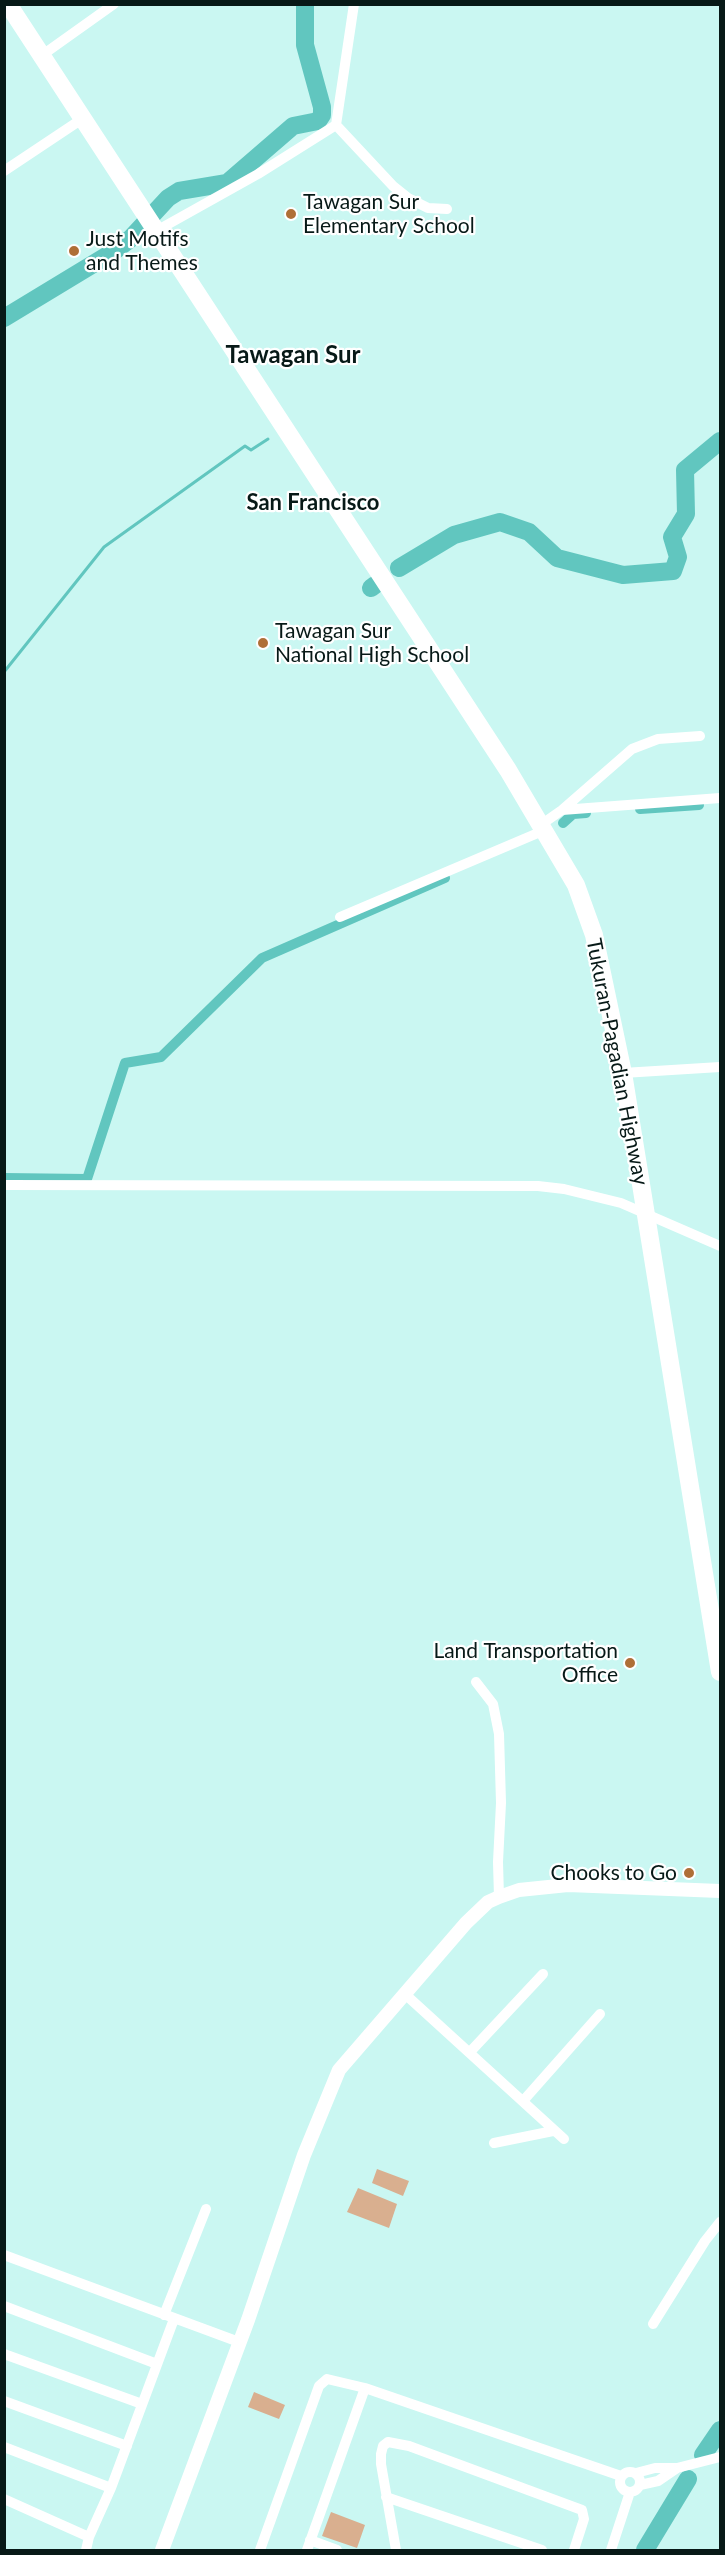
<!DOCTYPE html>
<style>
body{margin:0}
#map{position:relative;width:725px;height:2555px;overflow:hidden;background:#caf7f2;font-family:Lato,sans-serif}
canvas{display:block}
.frame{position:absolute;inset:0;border:6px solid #071917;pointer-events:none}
</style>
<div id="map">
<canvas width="725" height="2555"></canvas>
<div class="frame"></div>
</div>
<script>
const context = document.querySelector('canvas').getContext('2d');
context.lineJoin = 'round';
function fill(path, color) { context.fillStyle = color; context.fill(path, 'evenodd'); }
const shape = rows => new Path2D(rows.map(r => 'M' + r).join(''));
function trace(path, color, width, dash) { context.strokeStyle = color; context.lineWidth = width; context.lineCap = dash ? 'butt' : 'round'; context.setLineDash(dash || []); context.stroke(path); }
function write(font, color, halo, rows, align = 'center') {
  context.font = font + ' Lato,sans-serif'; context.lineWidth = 4.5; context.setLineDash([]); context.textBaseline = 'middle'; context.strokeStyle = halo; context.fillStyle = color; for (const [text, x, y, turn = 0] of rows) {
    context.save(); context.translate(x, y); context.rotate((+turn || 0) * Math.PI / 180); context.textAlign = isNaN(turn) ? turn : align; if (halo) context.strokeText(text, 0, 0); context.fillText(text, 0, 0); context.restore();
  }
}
fill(shape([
 [377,2169,409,2181,403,2196,372,2183],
 [358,2188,397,2204,389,2228,347,2212],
 [254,2392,285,2405,279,2419,248,2407],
 [331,2512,365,2525,357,2548,322,2536]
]), '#d9af8f');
trace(shape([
 [367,582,371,588],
 [4,672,104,547,245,446,251,450,268,439]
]), '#61c6bf', 3);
trace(shape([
 [640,809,699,805],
 [563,823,573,814,586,813],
 [4,1178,87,1179,125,1063,161,1057,262,958,445,878]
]), '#61c6bf', 10);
trace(shape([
 [4,318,113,252,130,239,168,198,179,191,227,183,293,126,318,121,322,115,322,107,305,45,305,4],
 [399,568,454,535,500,522,529,532,557,558,623,575,673,571,678,557,672,537,686,514,685,470,720,441],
 [371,588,375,585],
 [703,2455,720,2430],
 [645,2550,688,2479]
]), '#61c6bf', 18);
trace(shape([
 [41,56,114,4],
 [336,125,393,186,408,198,428,208,447,209],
 [4,171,82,119],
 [156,231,258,174,336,125,354,4],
 [562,810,720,798],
 [542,824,562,810,632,749,658,739,700,736],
 [340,917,545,830],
 [623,1073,720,1067],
 [4,1185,538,1186,564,1189,621,1203,720,1246],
 [476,1682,493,1704,499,1734,501,1803,498,1862,499,1897],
 [406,1995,564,2139],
 [470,2052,543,1974],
 [523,2101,600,2014],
 [494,2143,553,2131],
 [4,2255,239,2342],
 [4,2306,157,2364],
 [164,2315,206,2209],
 [653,2324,705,2241,720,2222],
 [4,2354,142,2404],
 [4,2401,127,2446],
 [4,2447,111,2488],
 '620 2482a10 10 0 1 1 20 0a10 10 0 1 1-20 0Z',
 [636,2473,655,2468,677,2468,720,2457],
 [640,2485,658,2481,677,2468],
 [386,2497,542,2550],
 [4,2499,89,2537],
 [310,2540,337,2550],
 [86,2550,89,2537,111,2488,174,2319],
 [260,2550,319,2386,327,2379,365,2388,621,2476],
 [307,2550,365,2388],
 [396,2550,381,2464,381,2454,383,2446,388,2442,409,2446,582,2510,584,2519,574,2550],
 [611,2550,630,2492]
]), '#fff', 10);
trace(shape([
 [162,2550,248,2320,304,2155,339,2070,466,1923,488,1902,499,1897,519,1890,568,1885,720,1891]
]), '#fff', 14);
trace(shape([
 [8,4,508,770,576,885,594,935,623,1073,720,1672]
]), '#fff', 18);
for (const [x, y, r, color] of [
 [291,214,6,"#af6f37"],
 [74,251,6,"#af6f37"],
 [263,643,6,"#af6f37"],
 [630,1663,6,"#af6f37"],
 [689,1873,6,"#af6f37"]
]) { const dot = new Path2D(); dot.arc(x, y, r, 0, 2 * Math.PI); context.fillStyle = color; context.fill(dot); trace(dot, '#fff', 2); }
write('21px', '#071917', '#fff', [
 ["Tawagan Sur",303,202],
 ["Elementary School",303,226],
 ["Just Motifs",86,239],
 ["and Themes",86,263],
 ["Tawagan Sur",275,631],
 ["National High School",275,655],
 ["Land Transportation",618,1651,"right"],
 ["Office",618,1675,"right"],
 ["Chooks to Go",677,1873,"right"]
], 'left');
write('21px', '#071917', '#fff', [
 ["Tukuran-Pagadian Highway",617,1062,79]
]);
write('bold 22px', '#071917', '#fff', [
 ["San Francisco",313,503]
]);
write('bold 24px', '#071917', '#fff', [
 ["Tawagan Sur",293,355]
]);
</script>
